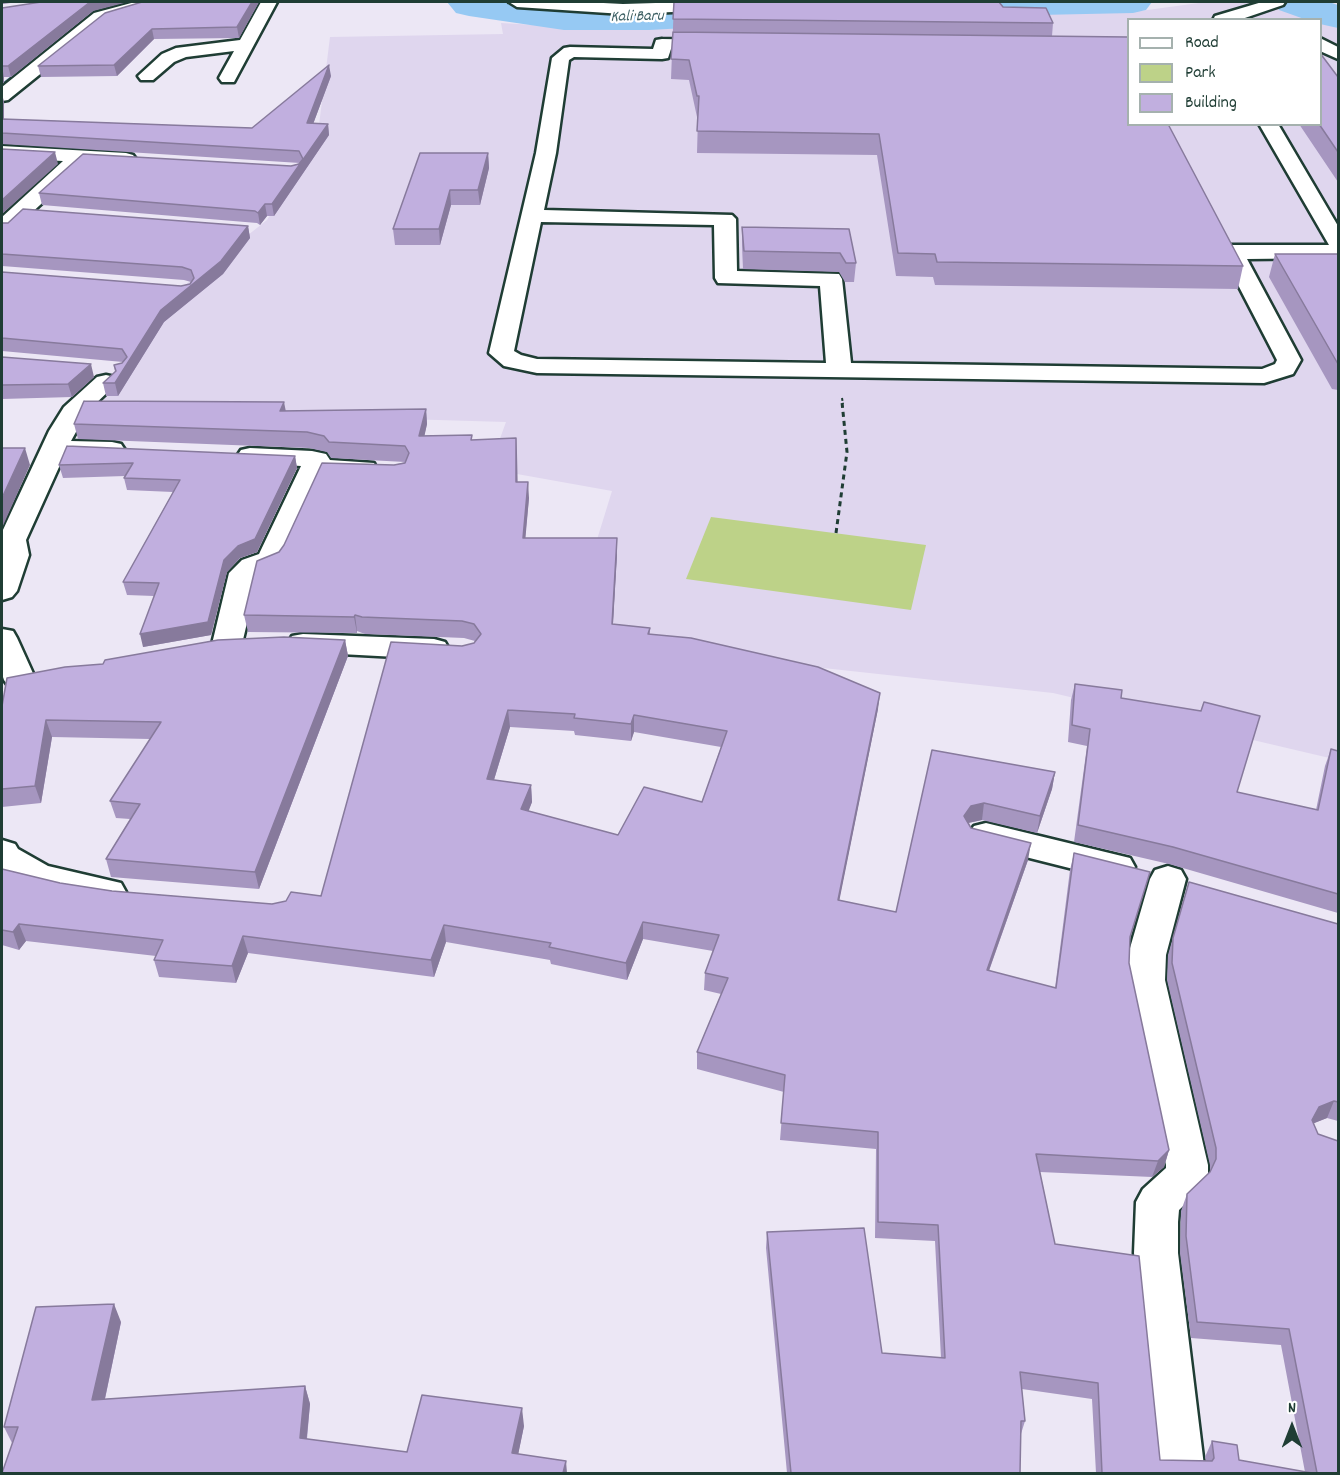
<!DOCTYPE html>
<style>
body{margin:0}
#map{position:relative;width:1340px;height:1475px;overflow:hidden;background:#ece7f5;font-family:Dekko,sans-serif}
canvas{display:block}
.frame{position:absolute;inset:0;border:3px solid #1f3d34;pointer-events:none}
.legend{position:absolute;left:1127px;top:18px;width:195px;height:108px;box-sizing:border-box;background:#fff;border:2px solid #a5b1ae;margin:0;padding:8px 10px;list-style:none;font-size:18px;color:#1f3d34}
.legend li{display:flex;align-items:center;gap:12px;height:30px}
.legend b{width:30px;border:2px solid #a5b1ae}
.north{position:absolute;left:1262px;top:1397px;width:60px;height:60px;-webkit-text-stroke:4px #fff;paint-order:stroke;rotate:0deg;font-size:16px;font-weight:700;line-height:24px;text-align:center;color:#1f3d34}
.north::after{content:'';display:block;margin:auto;width:21px;height:27px;background:#1f3d34;clip-path:polygon(50% 0,100% 100%,50% 72%,0 100%)}
</style>
<div id="map">
<canvas width="1340" height="1475"></canvas>
<div class="frame"></div>
<ul class="legend">
<li><b style="height:8px;background:#fff"></b>Road</li>
<li><b style="height:16px;background:#bdd288"></b>Park</li>
<li><b style="height:16px;background:#c1afdf"></b>Building</li>
</ul>
<div class="north">N</div>
</div>
<script>
const context = document.querySelector('canvas').getContext('2d');
context.lineJoin = 'round';
function fill(path, color) { context.fillStyle = color; context.fill(path, 'evenodd'); }
const shape = rows => new Path2D(rows.map(r => 'M' + r).join(''));
function trace(path, color, width, dash) { context.strokeStyle = color; context.lineWidth = width; context.lineCap = dash ? 'butt' : 'round'; context.setLineDash(dash || []); context.stroke(path); }
function write(font, color, halo, rows, align = 'center') {
  context.font = font + ' Dekko,sans-serif'; context.lineWidth = 4.5; context.setLineDash([]); context.textBaseline = 'middle'; context.strokeStyle = halo; context.fillStyle = color; for (const [text, x, y, turn = 0] of rows) {
    context.save(); context.translate(x, y); context.rotate((+turn || 0) * Math.PI / 180); context.textAlign = isNaN(turn) ? turn : align; if (halo) context.strokeText(text, 0, 0); context.fillText(text, 0, 0); context.restore();
  }
}
fill(shape([
 [1206,2,1270,2,1319,19,1128,20,1128,124,1320,124,1321,20,1338,28,1338,760,1053,693,566,640,612,491,489,469,506,422,96,410,185,285,267,220,317,141,330,37,503,34,501,23,572,27,705,25,887,17,1140,11]
]), '#dfd6ee');
fill(shape([
 [711,517,926,545,911,610,686,579]
]), '#bdd288');
fill(shape([
 [130,2,138,2,101,13,98,11,130,2],
 [60,38,65,39,2,88,2,83,60,38]
]), '#6691a7');
fill(shape([
 [447,2,524,2,564,6,649,6,782,2,791,4,797,12,791,20,778,23,649,30,564,30,469,16,456,13,447,2],
 [882,2,1152,2,1146,10,1133,13,897,18,884,15,878,7,882,2],
 [1274,2,1329,2,1338,5,1338,28,1320,24,1320,20,1307,20,1279,10,1274,2]
]), '#96c9f3');
const minor = shape([
 [135,2,159,2,157,5,106,21,8,100,2,101,2,87,94,13,135,2],
 [261,2,277,2,234,82,222,82,219,78,234,51,186,57,174,62,153,80,141,80,138,76,162,54,176,48,240,40,261,2],
 [1262,2,1285,2,1283,5,1239,20,1213,20,1215,16,1262,2],
 [1320,38,1338,47,1338,59,1320,51,1320,38],
 [662,39,718,40,724,41,727,45,724,49,718,50,671,49,668,58,662,59,574,57,569,60,556,153,544,210,732,215,736,219,737,271,839,274,842,279,851,363,1262,369,1275,364,1277,360,1221,252,1224,247,1232,245,1329,245,1259,124,1278,124,1338,226,1338,258,1247,259,1301,360,1293,374,1264,383,537,373,504,366,489,353,536,153,552,58,564,48,570,47,653,49,656,40,662,39],
 [541,222,714,225,715,278,718,283,820,286,826,363,537,359,521,355,514,351,541,222],
 [2,146,126,153,133,155,136,159,133,163,126,165,85,163,10,233,2,234,2,217,63,161,2,158,2,146],
 [106,375,115,377,118,382,87,412,71,441,112,442,121,444,125,450,121,456,112,458,64,456,26,540,29,555,17,591,12,597,2,600,2,532,49,431,64,407,97,377,106,375],
 [250,448,312,451,326,454,330,460,374,463,377,469,374,475,364,477,323,476,285,560,281,566,262,572,258,576,242,644,238,651,227,653,216,651,212,644,229,573,242,560,259,554,301,466,241,462,237,456,241,450,250,448],
 [2,629,13,631,17,638,36,680,31,687,20,690,9,687,4,680,2,674,2,629],
 [303,634,434,639,445,642,449,649,445,656,434,659,303,652,292,650,288,643,292,636,303,634],
 [986,823,1130,858,1135,867,1130,876,1117,880,974,844,968,835,974,826,986,823],
 [2,840,15,844,18,849,48,866,121,883,126,892,121,901,108,905,66,898,22,884,2,872,2,840],
 [1168,866,1181,870,1186,879,1166,955,1165,980,1208,1165,1208,1175,1202,1188,1179,1210,1178,1222,1178,1253,1205,1474,1155,1474,1134,1253,1136,1202,1143,1189,1166,1168,1166,1165,1127,980,1128,955,1150,879,1155,870,1168,866]
]);
const major = shape([
 [509,2,584,2,623,4,688,2,806,2,798,7,623,14,517,7,509,2]
]);
trace(minor, '#1f3d34', 5);
trace(major, '#1f3d34', 5);
trace(shape([
 [842,398,843,404]
]), '#1f3d34', 2, [3, 2]);
trace(shape([
 [836,533,847,452,842,402]
]), '#1f3d34', 3, [5, 4]);
fill(minor, '#fff');
fill(major, '#fff');
fill(shape([
 [142,2,259,2,239,38,154,39,117,76,41,77,38,66],
 [674,2,1003,7,1053,23,1052,36,1128,124,1243,266,1238,289,935,285,933,277,896,276,877,155,697,153,698,117,697,117,689,80,671,79],
 [2,8,93,11,11,77,4,77,4,82,2,85],
 [331,76,313,124,328,124,329,135,274,216,267,216,260,225,257,223,42,205,39,193,291,166,300,163,2,144,2,93,4,103,4,119,252,128],
 [1338,77,1338,182,1299,124,1320,124],
 [488,153,489,168,480,205,451,205,440,245,395,245,393,229],
 [2,223,248,226,250,238,223,274,164,322,118,396,106,396,103,383,115,372,114,365,122,363,123,362,2,351,2,272,181,286,190,284,191,282,184,280,2,266],
 [742,227,849,229,856,263,854,282,845,282,839,272,743,269,742,246],
 [1275,254,1338,254,1338,390,1332,389,1269,277],
 [2,357,94,377,72,397,2,399],
 [426,409,427,424,424,436,472,435,472,440,516,438,517,482,529,498,525,538,617,554,613,624,650,628,650,634,878,709,839,900,896,912,932,750,1055,772,1052,789,1037,833,982,820,968,823,971,828,1028,860,989,971,1055,988,1070,870,1074,853,1130,939,1129,963,1169,1150,1164,1167,1152,1177,1040,1172,1055,1244,1160,1460,1206,1461,1205,1457,1212,1441,1239,1460,1305,1472,1281,1345,1191,1338,1180,1253,1181,1211,1187,1194,1210,1172,1210,1165,1167,980,1168,955,1189,882,1338,924,1338,1121,1327,1118,1314,1123,1338,1473,1096,1473,1092,1399,1022,1389,1025,1421,1020,1437,1020,1473,787,1473,766,1248,767,1232,882,1353,941,1358,935,1241,875,1238,876,1149,780,1140,784,1092,697,1069,697,1052,721,994,704,990,705,973,713,951,643,939,627,980,551,964,550,960,446,942,434,977,248,953,236,983,159,977,154,960,156,956,26,941,19,950,2,945,2,869,60,883,112,891,272,904,321,896,462,646,474,643,475,641,464,638,365,634,357,631,357,633,248,632,244,615,279,552,394,465,405,462,331,458,327,452,309,448,78,439,74,424,286,411],
 [510,727,574,731,575,735,631,741,634,732,721,747,702,802,618,835,528,811,532,802,531,785,494,780],
 [295,456,297,468,257,552,240,558,227,572,211,635,143,647,154,596,127,595,123,582,173,492,127,490,124,478,125,476,63,478,59,465],
 [345,640,348,656,259,889,111,877,106,859,130,819,116,818,110,801,150,739,52,737,41,803,2,807,2,706],
 [1075,684,1121,698,1237,792,1316,810,1325,766,1331,749,1338,751,1338,913,1169,864,1074,842,1087,746,1068,742,1071,700],
 [121,1322,105,1399,305,1386,310,1404,307,1439,407,1452,524,1426,518,1454,566,1461,12,1443,4,1427]
]), '#a696c0');
fill(shape([
 [2,2,19,2,2,4],
 [90,2,128,2,93,11,11,77,8,66],
 [252,2,259,2,239,38,237,27],
 [152,29,154,39,117,76,114,65],
 [329,65,331,76,309,135,307,123],
 [2,66,4,77,4,82,2,85],
 [2,93,4,103,4,130,2,122],
 [328,124,329,135,274,216,272,204],
 [55,152,58,164,2,214,2,200],
 [488,153,489,168,480,205,478,190],
 [450,190,451,205,440,245,439,229],
 [265,204,267,216,260,225,258,213],
 [248,226,250,238,223,274,164,322,118,396,115,383,161,310,221,261],
 [91,364,94,377,72,397,68,384],
 [284,402,287,417,280,411],
 [426,409,427,424,421,452,419,436],
 [516,438,517,453,518,498,516,482],
 [25,448,30,465,2,528,2,498],
 [295,456,297,468,257,552,240,558,227,572,211,635,143,647,140,634],
 [528,482,529,498,524,554,523,538],
 [617,538,617,554,612,640,612,624],
 [355,615,357,631,357,633,354,617],
 [345,640,348,656,259,889,255,872],
 [880,693,878,709,836,917,838,900],
 [508,710,510,727,489,796,487,779],
 [634,715,634,732,631,741,631,724],
 [46,720,52,737,41,803,35,786],
 [1055,772,1052,789,1037,833,1040,816],
 [531,785,532,802,523,826,521,809],
 [984,803,982,820,968,823,964,816,971,806],
 [1031,843,1028,860,983,987,987,970],
 [643,922,643,939,627,980,626,963],
 [19,924,26,941,19,950,13,932],
 [444,925,446,942,434,977,431,960],
 [243,936,248,953,236,983,232,966],
 [1334,1101,1327,1118,1312,1124,1312,1120,1319,1107],
 [1169,1150,1164,1167,1152,1177,1158,1161],
 [114,1304,121,1322,101,1417,92,1400],
 [305,1386,310,1404,305,1455,300,1438],
 [522,1408,524,1426,515,1470,512,1453],
 [566,1461,567,1473,563,1473]
]), '#877a9c');
const building = shape([
 [41,2,90,2,8,66,2,66,2,72,2,8,41,2],
 [142,2,252,2,237,27,152,29,114,65,38,66,105,13,142,2],
 [674,2,999,2,1003,7,1046,8,1053,23,673,19,674,2],
 [673,32,1128,37,1128,124,1168,124,1243,266,937,262,935,254,898,253,879,134,697,131,699,96,697,96,689,60,671,59,673,32],
 [1320,53,1338,77,1338,152,1319,124,1320,124,1320,53],
 [329,65,307,123,328,124,272,204,265,204,258,213,255,211,39,193,83,154,291,166,299,164,303,159,299,151,2,133,2,119,252,128,329,65],
 [2,149,55,152,2,200,2,149],
 [420,153,488,153,478,190,450,190,439,229,393,229,420,153],
 [23,209,248,226,221,261,161,310,115,383,103,383,116,371,114,365,122,363,127,357,122,349,2,338,2,272,181,286,190,284,194,278,191,270,182,267,2,254,2,223,8,223,23,209],
 [742,227,849,229,856,263,846,263,840,253,744,251,742,227],
 [1275,254,1338,254,1338,364,1275,254],
 [2,357,91,364,68,384,2,385,2,357],
 [84,401,284,402,280,411,426,409,419,436,472,435,471,440,516,438,516,482,528,482,523,538,617,538,612,624,650,628,648,634,691,638,818,667,880,693,838,900,896,912,932,750,1055,772,1040,816,984,803,971,806,964,816,971,828,1031,843,987,970,1056,988,1074,853,1150,872,1130,937,1129,963,1169,1150,1158,1161,1036,1154,1055,1244,1139,1256,1160,1460,1212,1461,1214,1458,1212,1441,1237,1445,1239,1460,1312,1473,1102,1473,1098,1383,1020,1372,1025,1421,1021,1421,1020,1473,791,1473,767,1232,864,1228,882,1353,945,1358,938,1225,878,1222,878,1132,781,1123,785,1075,697,1052,728,978,705,973,719,935,643,922,626,963,549,947,551,943,444,925,431,960,243,936,232,966,154,960,163,940,19,924,13,932,2,930,2,869,60,883,112,891,272,904,286,901,291,892,321,896,391,642,462,646,474,643,481,634,474,624,462,621,362,617,355,615,354,617,244,615,257,561,279,552,284,545,322,463,394,465,405,463,409,453,405,446,329,442,324,436,307,432,74,424,84,401],
 [508,710,575,714,574,718,631,724,634,715,727,731,702,802,644,787,618,835,521,809,531,785,487,779,508,710],
 [67,446,295,456,255,539,238,546,224,560,208,622,140,634,159,583,123,582,180,480,124,478,133,463,59,465,67,446],
 [2,448,25,448,2,498,2,448],
 [284,637,345,640,255,872,106,859,140,804,110,801,161,722,46,720,35,786,2,789,2,706,7,678,65,667,103,664,105,660,218,640,284,637],
 [1075,684,1122,690,1121,698,1201,711,1204,702,1260,716,1237,792,1318,810,1331,749,1338,751,1338,894,1173,847,1078,825,1090,729,1072,725,1075,684],
 [1189,882,1338,924,1338,1102,1334,1101,1319,1107,1312,1120,1318,1134,1338,1141,1338,1473,1317,1473,1289,1329,1197,1322,1186,1236,1187,1194,1210,1172,1216,1159,1216,1148,1172,963,1173,938,1189,882],
 [114,1304,92,1400,305,1386,300,1438,407,1452,422,1395,522,1408,512,1453,566,1461,563,1473,2,1473,18,1427,4,1427,36,1307,114,1304]
]);
fill(building, '#c1afdf');
trace(building, '#877a9c', 1.5);
write('italic 16px', '#3d6064', '#fff', [
 ["Kali Baru",637,18,-1]
]);
</script>
